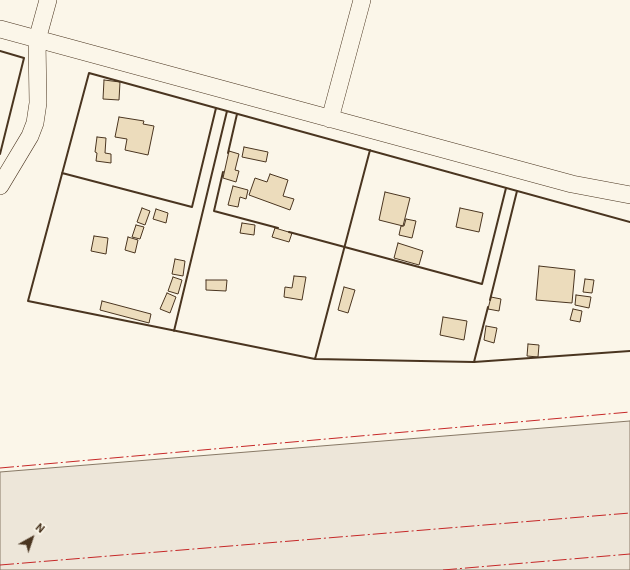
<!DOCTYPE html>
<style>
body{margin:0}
#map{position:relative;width:630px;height:570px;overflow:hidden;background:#fbf6e9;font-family:Roboto,sans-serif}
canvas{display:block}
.north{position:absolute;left:12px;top:518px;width:40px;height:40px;-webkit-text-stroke:3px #fbf6e9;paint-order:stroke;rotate:40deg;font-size:11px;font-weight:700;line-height:16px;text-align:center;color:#4a3520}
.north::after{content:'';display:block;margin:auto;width:14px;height:18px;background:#4a3520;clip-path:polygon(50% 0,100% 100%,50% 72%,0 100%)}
</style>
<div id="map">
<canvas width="630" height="570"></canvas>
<div class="north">N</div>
</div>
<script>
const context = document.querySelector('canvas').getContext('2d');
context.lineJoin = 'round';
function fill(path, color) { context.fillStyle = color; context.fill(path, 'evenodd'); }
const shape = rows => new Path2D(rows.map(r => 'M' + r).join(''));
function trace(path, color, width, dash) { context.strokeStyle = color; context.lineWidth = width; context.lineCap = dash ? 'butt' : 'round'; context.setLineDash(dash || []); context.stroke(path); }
const green = shape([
 [630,421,630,570,0,570,0,472,630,421]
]);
fill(green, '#ede6d9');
trace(green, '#887966', 1);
const building = shape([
 [104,80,120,82,119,100,103,99,104,80],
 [119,117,144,121,143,124,154,126,148,155,125,150,127,139,115,137,119,117],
 [97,137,106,138,105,153,111,154,111,163,96,161,97,153,95,152,97,137],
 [244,147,268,152,266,162,242,157,244,147],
 [229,151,239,154,235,170,239,171,236,182,223,178,229,151],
 [270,174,288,180,283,196,294,199,290,210,249,195,255,178,267,182,270,174],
 [233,186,248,190,246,199,240,197,238,207,228,205,233,186],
 [385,192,410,198,403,226,379,220,385,192],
 [142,208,150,211,145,225,137,222,142,208],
 [460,208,483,213,479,232,456,227,460,208],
 [156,209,168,213,166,223,153,219,156,209],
 [406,219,416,221,412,238,399,235,401,226,404,226,406,219],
 [242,223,255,225,254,235,240,233,242,223],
 [136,225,144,227,140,239,132,237,136,225],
 [275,228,292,233,289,242,272,237,275,228],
 [94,236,108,238,106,254,91,251,94,236],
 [128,237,138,240,135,253,125,250,128,237],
 [398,243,423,251,419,265,394,258,398,243],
 [175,259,185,261,183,276,172,274,175,259],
 [539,266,575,270,572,303,536,300,539,266],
 [294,276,306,277,302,300,284,297,285,287,292,288,294,276],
 [173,277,182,280,178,294,168,291,173,277],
 [585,279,594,280,592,293,583,292,585,279],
 [206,280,227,280,226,291,206,290,206,280],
 [344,287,355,290,348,313,338,310,344,287],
 [167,293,176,297,170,313,160,309,167,293],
 [576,295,591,297,589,308,575,305,576,295],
 [491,297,501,299,499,311,488,309,491,297],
 [102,301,151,314,149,323,100,310,102,301],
 [573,309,582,311,580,322,570,320,573,309],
 [443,317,467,321,464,340,440,335,443,317],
 [486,326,497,328,494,343,484,340,486,326],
 [528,344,539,345,538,357,527,356,528,344]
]);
fill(building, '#ecdcbc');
trace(building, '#4a3520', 1);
const minor = shape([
 [0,29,572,184,630,195],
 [330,119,362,0],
 [0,186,30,136,35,123,38,103,37,40,48,0]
]);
trace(minor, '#4a3520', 18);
trace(minor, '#fbf6e9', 17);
trace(shape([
 [0,51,24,58,0,154],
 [228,153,237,114],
 [223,172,214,211,278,228],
 [62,173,192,207,216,108],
 [630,222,89,73,28,301,315,359,474,362,630,351],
 [289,232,482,284,506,188],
 [490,300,517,191],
 [174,331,227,111],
 [315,359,370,150],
 [474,362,488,307]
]), '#4a3520', 2);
trace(shape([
 [0,468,630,412],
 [0,565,630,513],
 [443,570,630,554]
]), '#c62828', 1, [14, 3, 2, 3]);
</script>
